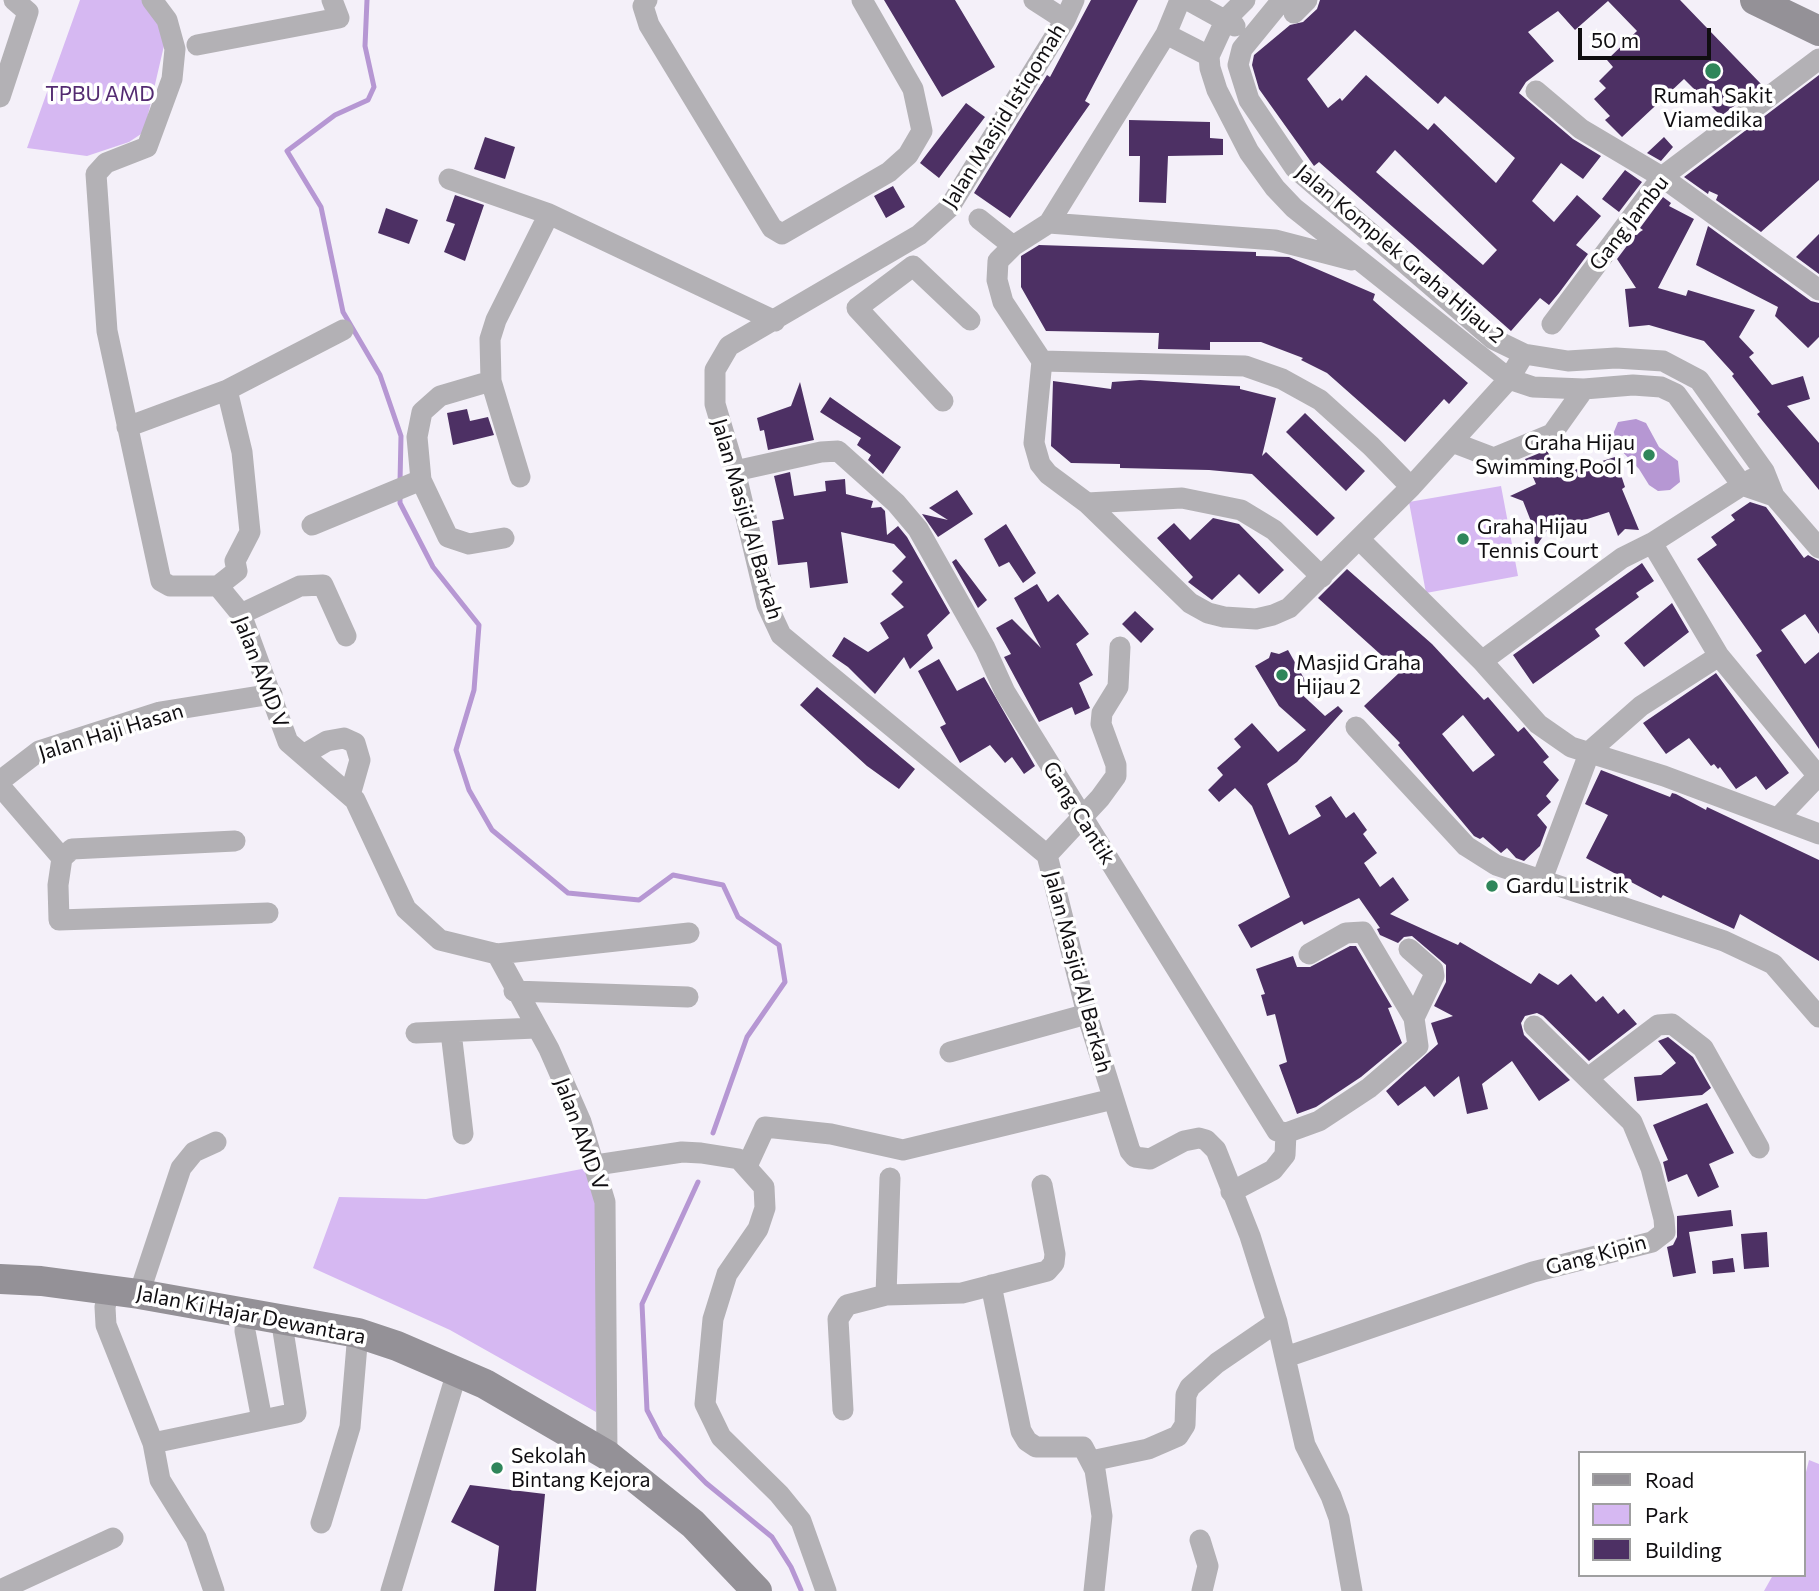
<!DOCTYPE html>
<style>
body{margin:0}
#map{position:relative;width:1819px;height:1591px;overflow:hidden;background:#f4f0f9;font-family:Commissioner,sans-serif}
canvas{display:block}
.legend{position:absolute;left:1578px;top:1451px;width:228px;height:126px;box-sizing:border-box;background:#fff;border:2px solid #9f9fa0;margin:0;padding:9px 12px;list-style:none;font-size:21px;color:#100e11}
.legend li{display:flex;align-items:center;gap:14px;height:35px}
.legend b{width:35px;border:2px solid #9f9fa0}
.scale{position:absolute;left:1578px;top:28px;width:133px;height:32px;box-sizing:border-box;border:4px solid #100e11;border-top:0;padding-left:9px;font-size:21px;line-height:24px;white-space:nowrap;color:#100e11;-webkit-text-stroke:5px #fff;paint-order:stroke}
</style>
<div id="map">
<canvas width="1819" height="1591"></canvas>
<ul class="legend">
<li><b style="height:9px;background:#949197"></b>Road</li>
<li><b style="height:19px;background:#d6b8f2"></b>Park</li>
<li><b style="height:19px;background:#4d3064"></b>Building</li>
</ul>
<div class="scale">50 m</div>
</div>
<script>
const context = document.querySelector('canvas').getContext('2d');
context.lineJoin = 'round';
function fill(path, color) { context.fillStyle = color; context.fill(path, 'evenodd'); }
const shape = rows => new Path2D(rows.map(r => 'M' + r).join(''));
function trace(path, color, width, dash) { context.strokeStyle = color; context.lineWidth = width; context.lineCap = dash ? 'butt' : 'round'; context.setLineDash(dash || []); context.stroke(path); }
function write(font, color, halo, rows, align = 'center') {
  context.font = font + ' Commissioner,sans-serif'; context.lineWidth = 7; context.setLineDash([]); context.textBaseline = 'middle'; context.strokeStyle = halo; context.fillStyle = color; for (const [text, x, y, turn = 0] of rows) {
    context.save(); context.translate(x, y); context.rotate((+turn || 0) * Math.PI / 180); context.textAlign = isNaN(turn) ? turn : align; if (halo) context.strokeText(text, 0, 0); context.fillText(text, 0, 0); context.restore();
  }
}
fill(shape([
 [80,0,145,0,166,37,144,132,129,142,87,156,27,148],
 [1501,486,1518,576,1426,593,1409,502],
 [592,1167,602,1241,596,1412,450,1330,313,1268,339,1197,426,1199],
 [1809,1460,1819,1464,1819,1591,1764,1591,1773,1575,1803,1575,1803,1484]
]), '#d6b8f2');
fill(shape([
 [1636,419,1646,423,1659,447,1678,461,1680,482,1670,490,1658,491,1649,485,1639,469,1615,444,1613,434,1618,422]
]), '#b697d3');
trace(shape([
 [367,0,365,46,374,87,368,100,335,115,287,151,321,207,343,312,380,375,401,436,400,482],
 [400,495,400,503,433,567,479,625,474,690,456,750,469,790,492,830,568,893,639,900,673,875,723,885,738,917,779,945,785,982,747,1037,713,1133],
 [698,1182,642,1304,647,1410,661,1437,706,1483,772,1537,791,1567,801,1590]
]), '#b697d3', 5);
fill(shape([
 [884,0,955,0,995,67,942,97],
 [1091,0,1138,0,1085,101,1090,104,1010,218,974,193,1047,75,1050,77],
 [1320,0,1680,0,1762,85,1721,116,1684,79,1622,137,1605,120,1610,116,1594,99,1606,88,1599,81,1613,67,1607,60,1637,31,1608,1,1575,30,1558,11,1528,32,1554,61,1526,82,1519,93,1573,139,1601,156,1583,179,1561,163,1532,201,1554,222,1577,195,1601,216,1576,245,1588,254,1559,293,1549,305,1540,298,1511,331,1319,162,1314,166,1259,89,1252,65,1254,55,1290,25,1303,22,1317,9],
 [1355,30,1438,104,1445,96,1515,158,1496,183,1434,123,1428,130,1366,75,1342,101,1340,98,1328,108,1307,79],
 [1395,150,1497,250,1483,265,1376,172],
 [1819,75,1819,180,1761,232,1716,200,1718,195,1709,191,1708,194,1684,177],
 [966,103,985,117,939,178,920,163],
 [1129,120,1210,122,1210,138,1223,139,1223,155,1168,156,1166,203,1139,202,1140,156,1129,156],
 [485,137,515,147,505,179,474,169],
 [1664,137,1673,147,1661,161,1647,153],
 [1625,170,1642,182,1619,212,1602,199],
 [893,186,905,207,886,218,874,196],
 [455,195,484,205,465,261,444,252,455,224,446,221],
 [1663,197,1671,203,1669,206,1694,219,1658,288,1686,296,1688,290,1755,310,1739,337,1754,353,1749,357,1772,385,1803,376,1810,399,1787,406,1819,443,1819,490,1757,414,1760,412,1732,376,1734,374,1704,341,1649,325,1629,327,1625,289,1636,288,1617,259,1635,235,1643,230,1640,228],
 [386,208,418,220,409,244,378,233],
 [1708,226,1811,301,1819,303,1819,337,1808,348,1775,316,1778,307,1696,265],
 [1819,234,1819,274,1796,257],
 [1039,245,1256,252,1256,256,1289,257,1375,294,1373,300,1468,383,1449,404,1444,399,1405,442,1327,373,1301,360,1303,358,1261,342,1210,342,1210,350,1158,349,1159,333,1046,331,1021,287,1021,256],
 [1140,380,1240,386,1240,389,1276,398,1262,456,1266,452,1335,518,1317,536,1252,474,1209,470,1120,468,1120,464,1071,463,1051,446,1053,381,1111,389,1112,382],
 [800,382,814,440,768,450,764,430,760,431,757,418,791,406],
 [830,397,901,447,883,474,868,460,871,455,857,445,861,438,820,412],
 [467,409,470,421,488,417,494,435,453,445,447,413],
 [1305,413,1365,471,1346,491,1286,432],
 [1547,450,1558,475,1615,457,1625,487,1622,489,1639,530,1625,529,1618,536,1609,512,1578,522,1570,534,1560,534,1550,526,1535,548,1534,529,1523,501,1510,496,1536,484,1525,459],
 [790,472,794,496,826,491,825,481,845,479,846,494,873,501,871,508,881,507,885,511,887,535,898,526,907,537,950,613,927,635,933,648,910,669,904,657,875,694,848,667,832,656,844,637,868,652,889,638,880,623,904,607,891,594,903,582,892,571,906,557,894,544,841,532,848,583,810,588,807,562,778,565,772,521,784,519,774,476],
 [957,490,973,514,938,537,922,514,948,520,929,508],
 [1750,502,1766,507,1804,558,1808,555,1819,561,1819,634,1805,614,1781,630,1805,664,1819,652,1819,749,1756,655,1762,651,1697,559,1717,545,1711,537,1735,520,1731,515],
 [1213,518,1239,524,1284,570,1259,594,1239,574,1212,600,1188,582,1193,577,1157,538,1174,523,1190,540],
 [1006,524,1036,573,1023,583,1009,562,999,567,984,539],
 [956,559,987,600,978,608,952,562],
 [1642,563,1654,581,1636,593,1639,597,1595,629,1600,636,1533,684,1513,655],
 [1347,569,1432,644,1484,700,1488,697,1518,732,1524,727,1549,757,1543,762,1559,780,1546,796,1551,802,1537,815,1547,827,1540,846,1524,861,1516,858,1507,848,1501,853,1483,837,1480,839,1474,836,1398,745,1400,743,1364,706,1400,672,1318,598],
 [1463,715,1495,755,1473,772,1442,734],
 [1037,584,1048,602,1058,594,1089,634,1076,644,1093,675,1079,683,1090,708,1075,715,1072,707,1039,722,1004,657,1011,654,996,628,1012,619,1041,648,1014,598],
 [1672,603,1689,632,1644,667,1624,643],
 [1135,611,1154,629,1141,643,1122,624],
 [1288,650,1306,682,1295,688,1325,716,1338,706,1343,711,1297,762,1267,784,1289,835,1321,816,1315,806,1331,796,1346,818,1354,812,1367,830,1363,834,1377,853,1364,863,1380,887,1393,877,1409,900,1390,914,1458,945,1460,942,1531,984,1539,973,1558,985,1571,974,1596,1002,1603,996,1618,1014,1624,1009,1637,1024,1589,1061,1543,1016,1537,1013,1525,1016,1521,1023,1524,1035,1570,1080,1539,1101,1512,1061,1482,1084,1488,1109,1467,1114,1459,1076,1434,1097,1425,1086,1398,1106,1386,1091,1438,1044,1431,1023,1453,1016,1434,1006,1446,982,1446,965,1412,936,1404,937,1398,943,1380,935,1377,929,1380,928,1359,898,1304,925,1302,921,1251,948,1238,925,1290,897,1252,806,1235,788,1219,802,1208,790,1223,775,1217,768,1241,747,1234,739,1252,723,1278,752,1306,730,1279,706,1255,666,1269,658,1271,652,1279,654],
 [939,659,957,691,984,677,1035,766,1024,774,1012,757,1005,763,990,745,960,763,940,727,946,724,918,671],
 [1716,673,1789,773,1766,790,1756,776,1736,789,1720,767,1718,769,1714,764,1711,766,1689,738,1666,754,1643,723],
 [817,687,915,769,899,789,867,766,800,705],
 [1601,770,1670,797,1672,793,1676,794,1706,810,1707,807,1819,860,1819,961,1740,914,1734,929,1663,895,1661,898,1586,858,1608,815,1585,804],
 [1350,946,1356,946,1392,1007,1388,1008,1402,1043,1361,1077,1316,1107,1297,1114,1279,1065,1287,1062,1275,1014,1267,1016,1261,995,1265,994,1256,969,1293,956,1297,967,1310,967],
 [1668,1037,1693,1057,1711,1088,1702,1095,1637,1101,1634,1077,1661,1075,1676,1063,1658,1041],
 [1707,1103,1734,1153,1709,1164,1719,1187,1698,1197,1687,1174,1668,1182,1663,1162,1668,1160,1653,1125],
 [1731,1210,1733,1226,1689,1232,1696,1273,1673,1277,1667,1247,1673,1245,1677,1237,1677,1216],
 [1767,1232,1769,1267,1744,1269,1741,1234],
 [1733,1258,1735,1272,1713,1274,1712,1261],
 [470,1485,545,1494,536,1591,494,1591,499,1546,451,1522]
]), '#4d3064');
trace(shape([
 [152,0,167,20,175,49,172,79,147,147,106,163,96,174,107,331,161,581,170,586,218,586,241,614,288,742,355,800,406,909,440,940,497,954,689,933],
 [647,0,643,6,649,25,772,228,782,234,889,172,908,155,922,131,913,89,862,0],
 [1034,0,1065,20],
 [1074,0,1065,20,949,208,919,235,729,346,715,370,715,404,735,471,767,605,781,635,1047,855,1087,1014,1130,1151,1135,1157,1150,1159,1184,1141,1199,1138,1206,1140,1216,1150,1250,1236,1277,1322,1305,1445,1331,1496,1339,1518,1352,1591],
 [1180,0,1166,34,1049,223,1013,246,998,261,997,280,1003,302,1042,361,1034,443,1040,464,1048,474,1087,503,1190,603,1208,613,1224,617,1256,619,1273,615,1289,608,1411,487,1509,379,1524,354],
 [1188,0,1235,26],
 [1245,0,1226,19,1209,56,1210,68,1217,90,1249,152,1275,188,1294,208,1509,379,1533,387,1584,389,1633,385,1661,387,1676,394,1742,485,1774,496],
 [1282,0,1242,49,1238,65,1249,100,1295,168,1493,339,1524,354,1568,361,1616,358,1663,361,1699,380,1764,471,1774,496,1819,548],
 [1294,13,1307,0],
 [1166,34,1209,56],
 [197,45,339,18,332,0],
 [1536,91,1581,129,1662,177,1819,290],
 [0,97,28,12,14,0],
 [449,179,549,214],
 [979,219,1013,246],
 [1049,223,1275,240,1352,260],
 [1552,324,1662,177,1819,59],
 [1042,361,1245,366,1282,379,1320,400,1371,446,1411,487],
 [491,381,520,477],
 [943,401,857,308,913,266,970,320],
 [127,427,227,390,343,330],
 [1452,442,1494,458,1552,434,1584,389],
 [735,471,821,452,838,451,896,503,918,529,985,648,1005,692,1277,1131,1286,1133,1319,1121,1369,1088,1418,1046,1414,1018,1363,932,1346,933,1309,954],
 [1087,503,1182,498,1241,510,1274,530,1322,577],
 [312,525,421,480],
 [504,538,469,544,448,537,421,480,417,437,422,412,440,396,491,381,490,339,496,320,549,214,775,321],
 [1360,540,1482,661,1538,724,1571,747,1664,776,1819,834],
 [1652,543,1719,656,1819,777],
 [218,586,237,571,235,561,250,532,242,452,227,390],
 [241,614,300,586,323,585,346,636],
 [1482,661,1622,558,1652,543,1752,479],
 [1356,727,1466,846,1496,865,1724,941,1773,964,1819,1017],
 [303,755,327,741,344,738,355,743,360,760,350,795],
 [0,781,39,751,160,712,272,694],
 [0,786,62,858,58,885,59,920,268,913],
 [1778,818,1818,776],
 [1047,855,1100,798,1116,776,1116,765,1101,724,1102,713,1118,687,1120,647],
 [62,858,72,849,235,841],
 [1542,879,1590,751,1641,706,1719,656],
 [1409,949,1433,970,1434,976,1414,1018],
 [497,954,549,1049,581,1122,605,1202,607,1455],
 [514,991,688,997],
 [451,1032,463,1134],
 [416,1033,536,1028],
 [950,1052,1087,1014],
 [1588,1078,1658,1025,1672,1024,1703,1048,1759,1148],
 [596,1165,682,1152,701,1153,739,1159,764,1187,765,1208,758,1229,727,1274,713,1319,705,1404,721,1437,779,1494,801,1521,826,1591],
 [747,1166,765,1127,831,1134,903,1150,1113,1099],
 [1231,1192,1273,1170,1285,1155,1286,1133],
 [991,1285,1021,1431,1027,1441,1036,1447,1083,1447,1095,1470,1102,1516,1094,1591],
 [109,1290,105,1307,106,1325,153,1443],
 [139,1294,181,1168,194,1152,216,1142],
 [886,1295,890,1178],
 [246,1312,245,1331,262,1420],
 [1286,1357,1533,1272,1652,1242,1665,1232,1664,1219,1651,1168,1632,1122,1534,1026],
 [843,1410,838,1319,847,1305,886,1295,962,1293,1047,1271,1054,1263,1055,1254,1042,1185],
 [1091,1461,1148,1449,1178,1436,1185,1425,1186,1395,1190,1387,1217,1363,1277,1322],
 [321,1523,350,1427,358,1333],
 [1200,1540,1208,1566,1202,1591],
 [0,1590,113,1538],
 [214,1591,196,1538,160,1480,153,1443,296,1413,281,1318],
 [391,1591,457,1372]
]), '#b3b1b5', 21);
trace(shape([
 [1755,0,1819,31],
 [0,1279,41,1281,139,1294,358,1333,397,1346,485,1384,607,1455,693,1524,757,1591]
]), '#949197', 30);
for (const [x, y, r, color] of [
 [1713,71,9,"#2f865a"],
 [1649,455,7,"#2f865a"],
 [1463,539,7,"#2f865a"],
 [1282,675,7,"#2f865a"],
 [1492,886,7,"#2f865a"],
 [497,1468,7,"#2f865a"]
]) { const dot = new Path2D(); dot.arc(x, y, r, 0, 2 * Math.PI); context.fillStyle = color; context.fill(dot); trace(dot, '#fff', 2.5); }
write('21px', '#542b72', '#fff', [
 ["TPBU AMD",100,94]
]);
write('21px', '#100e11', '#fff', [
 ["Rumah Sakit",1713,96,"center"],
 ["Viamedika",1713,120,"center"],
 ["Graha Hijau",1635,443,"right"],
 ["Swimming Pool 1",1635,467,"right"],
 ["Graha Hijau",1477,527],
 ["Tennis Court",1477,551],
 ["Masjid Graha",1296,663],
 ["Hijau 2",1296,687],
 ["Gardu Listrik",1506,886],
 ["Sekolah",511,1456],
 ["Bintang Kejora",511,1480]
], 'left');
write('21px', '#100e11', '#fff', [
 ["Jalan Masjid Istiqomah",1004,116,-58],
 ["Gang Jambu",1629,223,-52],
 ["Jalan Komplek Graha Hijau 2",1400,254,40],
 ["Jalan Masjid Al Barkah",747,519,74],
 ["Jalan AMD V",261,672,69],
 ["Jalan Haji Hasan",111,732,-17],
 ["Gang Cantik",1079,813,58],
 ["Jalan Masjid Al Barkah",1078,972,75],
 ["Jalan AMD V",581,1134,70],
 ["Gang Kipin",1596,1255,-15],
 ["Jalan Ki Hajar Dewantara",251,1315,11]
]);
</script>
